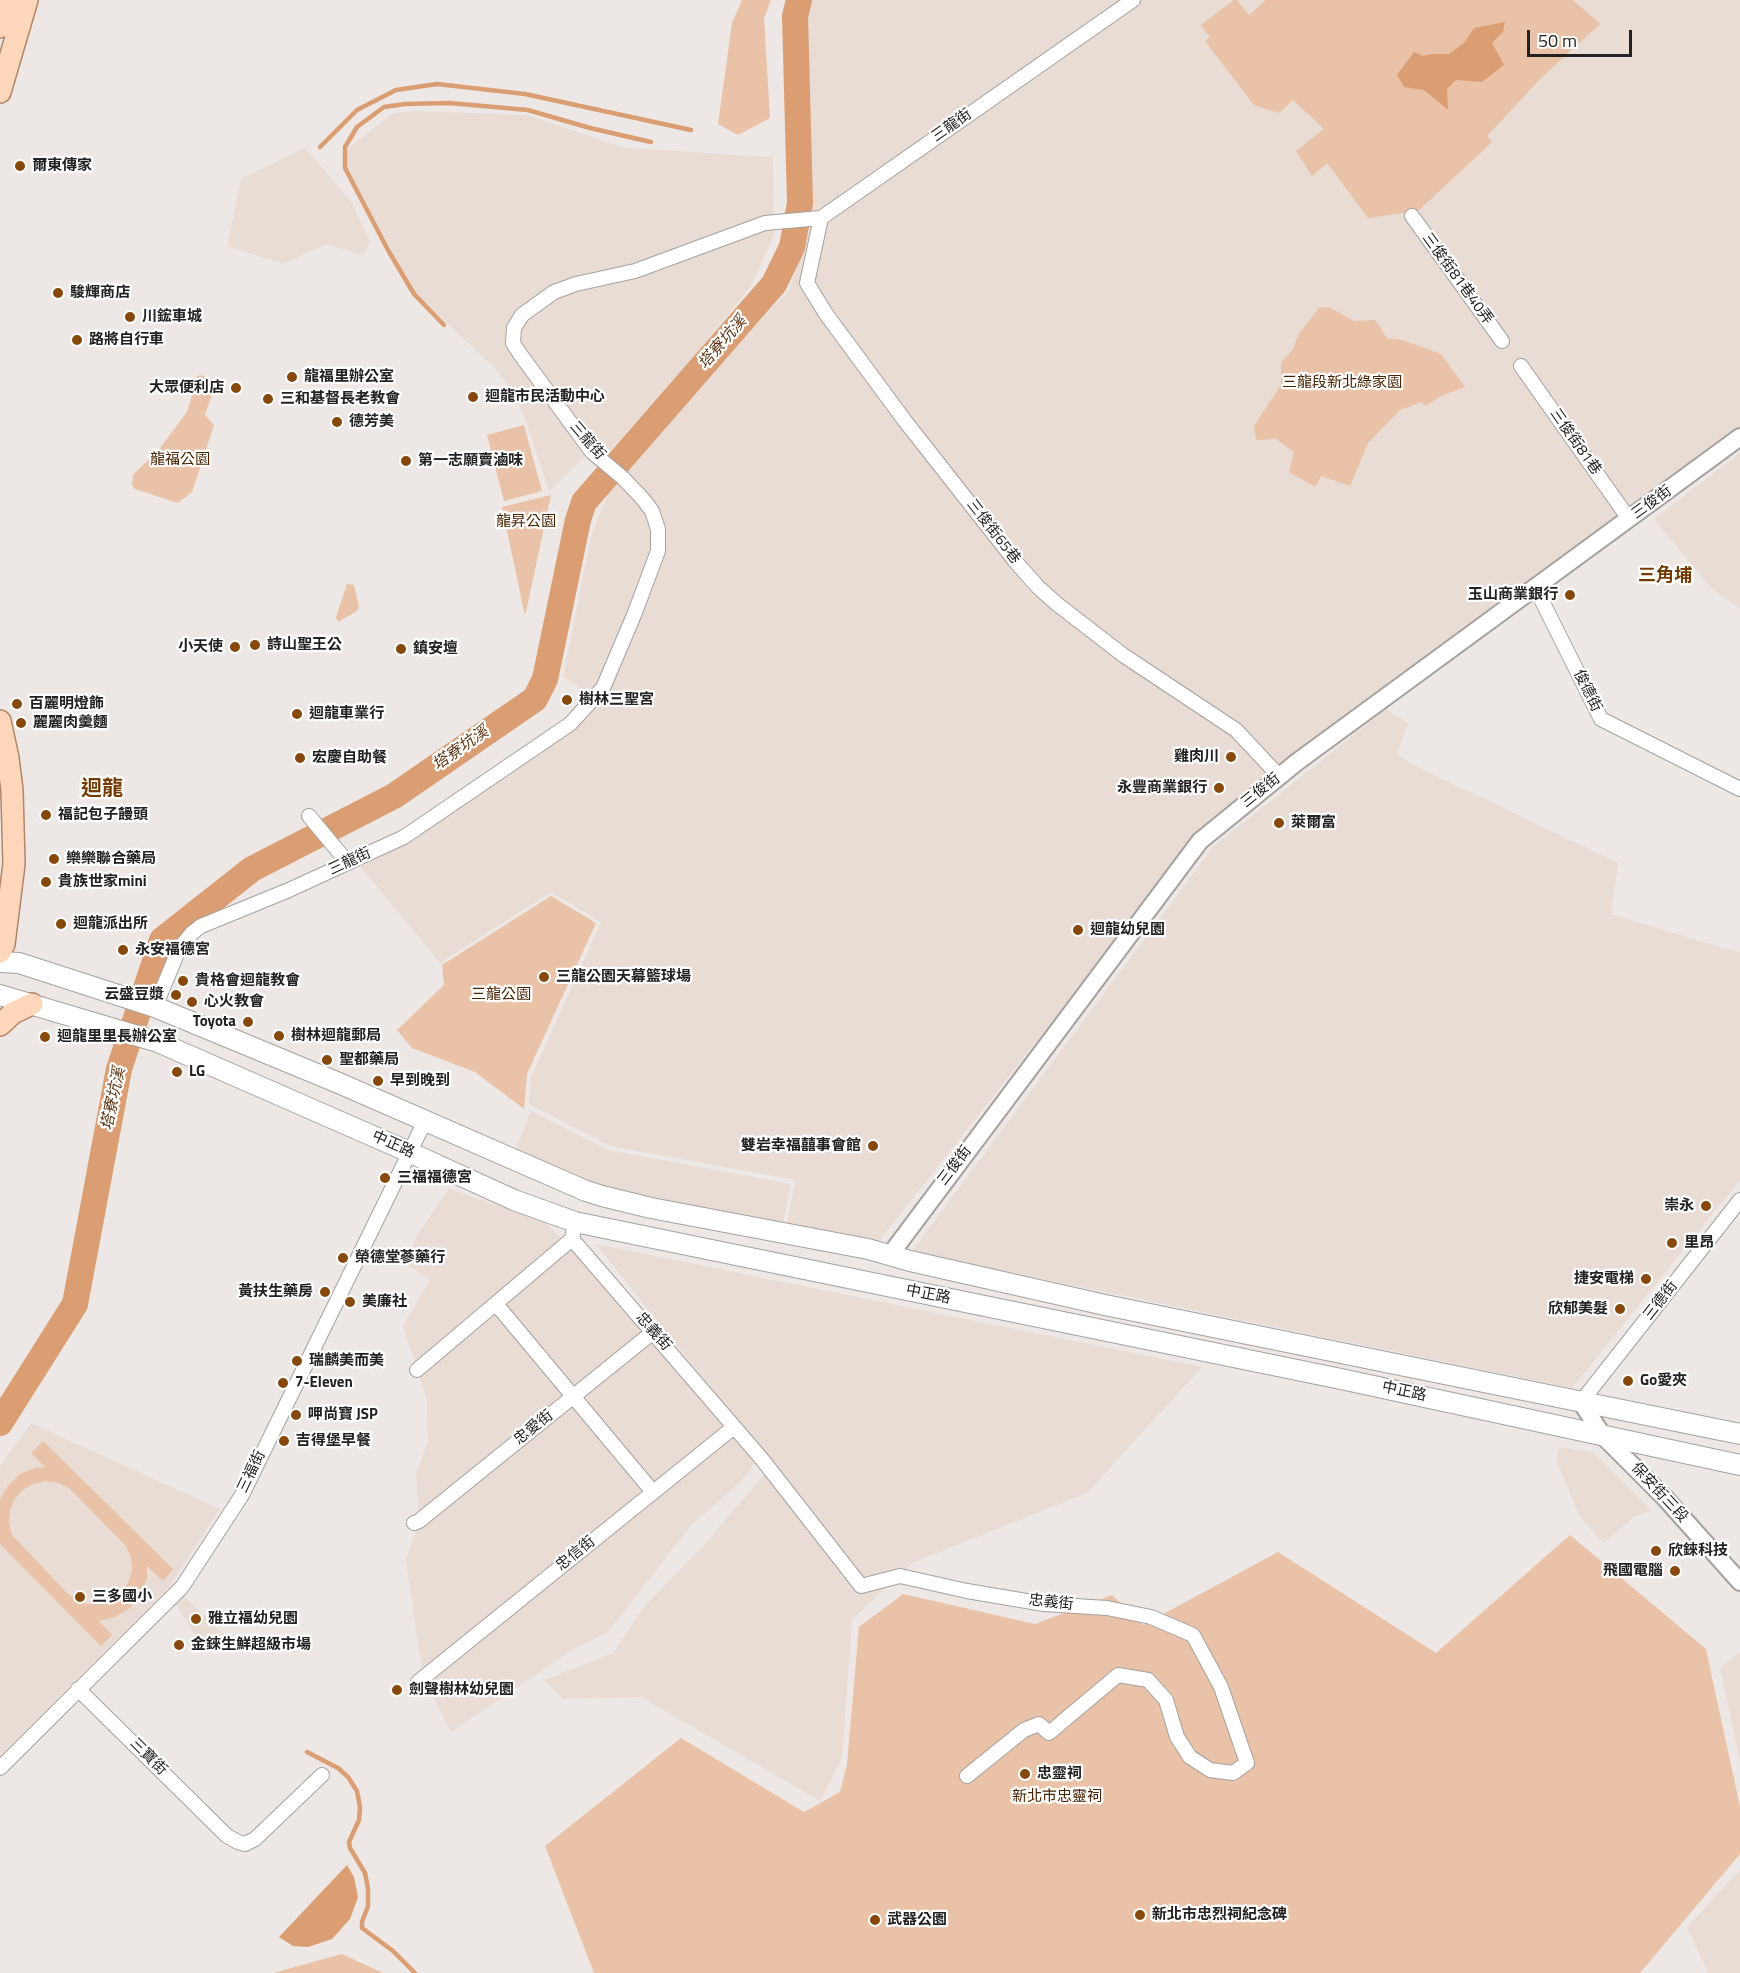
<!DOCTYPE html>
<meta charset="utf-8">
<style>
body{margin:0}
#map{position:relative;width:1740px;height:1973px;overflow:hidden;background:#ede8e5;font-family:"Titillium Web",sans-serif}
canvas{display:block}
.scale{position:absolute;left:1527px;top:30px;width:105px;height:27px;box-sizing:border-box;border:3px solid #242221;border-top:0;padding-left:8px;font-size:18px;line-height:21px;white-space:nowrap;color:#242221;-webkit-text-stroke:4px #fff;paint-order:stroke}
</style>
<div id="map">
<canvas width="1740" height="1973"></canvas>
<div class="scale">50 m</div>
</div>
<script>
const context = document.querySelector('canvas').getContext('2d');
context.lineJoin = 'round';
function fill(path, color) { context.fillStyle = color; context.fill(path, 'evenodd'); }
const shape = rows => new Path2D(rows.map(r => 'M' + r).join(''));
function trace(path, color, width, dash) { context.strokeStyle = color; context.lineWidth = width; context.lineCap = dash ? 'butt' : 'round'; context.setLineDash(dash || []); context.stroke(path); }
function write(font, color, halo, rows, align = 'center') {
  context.font = font + ' "Titillium Web","Noto Sans TC",sans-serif'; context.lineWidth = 4.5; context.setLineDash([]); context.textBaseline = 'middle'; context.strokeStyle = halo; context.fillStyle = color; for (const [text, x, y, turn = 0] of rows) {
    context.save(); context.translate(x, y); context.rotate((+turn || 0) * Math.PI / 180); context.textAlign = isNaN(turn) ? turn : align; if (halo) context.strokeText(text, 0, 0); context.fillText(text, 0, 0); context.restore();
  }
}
fill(shape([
 [811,0,1740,0,1740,431,1203,830,873,1249,785,1233,795,1180,610,1146,529,1104,531,1077,601,922,551,892,440,963,361,867,407,843,568,722,585,690,563,677,591,536,609,492,634,455,790,289,805,230,807,17],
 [419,111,527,115,625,148,773,157,774,235,751,286,689,362,607,454,597,444,549,492,524,415,508,385,496,369,415,293,347,167,347,151,350,147,393,113],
 [305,148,351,201,370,242,363,256,327,244,284,264,227,246,241,179],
 [1740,453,1740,609,1710,587,1654,519],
 [1386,709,1408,723,1397,755,1422,769,1618,863,1611,914,1740,953,1740,1180,1572,1388,911,1252,1213,847],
 [531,1111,609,1150,791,1184,782,1229,588,1192,513,1156],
 [449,1189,545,1221,555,1233,574,1250,756,1461,741,1482,692,1524,609,1631,571,1651,451,1732,423,1677,406,1559,419,1521,416,1474,428,1441,427,1400,403,1326,430,1280,406,1264,417,1235],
 [596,1244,1202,1367,1087,1493,912,1563,852,1620,842,1758,820,1801,641,1697,563,1699,544,1680,613,1653,645,1605,704,1545,772,1465],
 [31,1423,220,1509,169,1587,0,1755,0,1466],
 [1559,1447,1593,1452,1651,1510,1633,1518,1603,1543,1579,1515,1556,1460],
 [182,1594,225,1635,207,1653,174,1602],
 [1740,1652,1740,1761,1720,1668],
 [1740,1870,1740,1973,1708,1973,1687,1927]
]), '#e8dcd5');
fill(shape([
 [742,0,771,0,764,18,770,118,738,135,718,124,732,23],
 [1234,0,1237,0,1249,15,1266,0,1573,0,1600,24,1541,78,1487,136,1492,142,1418,211,1368,218,1327,163,1312,176,1296,151,1324,129,1293,100,1279,113,1254,105,1205,41,1210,37,1201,25],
 [1329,307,1354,321,1375,320,1387,338,1402,340,1441,354,1465,387,1441,396,1426,406,1421,402,1400,410,1368,443,1350,486,1321,476,1315,487,1289,472,1294,452,1276,439,1256,440,1254,426,1281,385,1281,363,1293,349,1298,335,1319,308],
 [200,375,217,380,205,415,214,425,192,492,178,503,135,489,132,485,133,475,160,448,187,412,194,388,192,380],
 [524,425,542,491,504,501,487,435],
 [551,495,549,504,525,616,502,507],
 [347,584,354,585,359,607,357,611,338,622,336,617],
 [551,896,596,923,527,1074,524,1109,475,1072,412,1048,397,1030,444,985,442,965],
 [43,1441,173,1569,163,1581,147,1566,147,1578,141,1594,130,1608,115,1617,99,1621,112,1635,101,1646,0,1544,0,1499,8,1486,20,1474,35,1468,45,1467,31,1453],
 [46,1481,59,1483,70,1489,126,1546,131,1558,132,1571,128,1583,121,1593,111,1600,99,1604,87,1604,76,1600,66,1592,12,1535,9,1523,10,1511,14,1500,22,1490,33,1484],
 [1570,1535,1706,1649,1740,1807,1740,1854,1640,1973,594,1973,545,1846,681,1738,804,1812,840,1792,847,1764,859,1627,903,1594,1035,1624,1112,1595,1143,1625,1278,1552,1436,1653],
 [342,1954,383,1973,273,1973]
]), '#e9c2a7');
fill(shape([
 [1505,22,1503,32,1492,43,1504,65,1482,82,1456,80,1447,89,1448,110,1424,90,1404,87,1397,75,1414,52,1423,56,1432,54,1449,54,1464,43,1474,28],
 [347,1865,354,1877,358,1897,350,1919,332,1939,308,1947,293,1946,279,1937]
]), '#db9e72');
trace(shape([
 [320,147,357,110,396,90,437,84,525,94,691,130],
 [444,325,414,294,388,250,345,168,345,147,357,127,384,107,405,104,449,103,528,110,590,128,651,142],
 [307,1752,338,1768,348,1777,357,1791,360,1807,359,1820,349,1842,350,1848,365,1873,368,1889,368,1906,362,1922,362,1928,393,1951,415,1973]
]), '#db9e72', 4.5);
trace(shape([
 [0,1423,75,1304,119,1069,162,940,252,869,394,796,535,699,545,679,578,520,584,502,774,284,792,247,800,203,795,16,799,0]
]), '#db9e72', 26);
const minor = shape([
 [1412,216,1502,341],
 [821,218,807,283,826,314,905,421,1015,561,1038,587,1057,604,1123,655,1236,730,1279,776],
 [1521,366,1629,519],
 [1535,587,1601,719,1740,789],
 [309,816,348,863],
 [155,1007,179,949,192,933,201,926,289,890,404,837,570,724,603,688,634,615,658,551,658,529,652,511,642,498,623,478,592,452,520,354,513,343,514,328,522,315,554,292,576,284,635,271,765,223,821,218,1133,0],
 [575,1222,572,1239,761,1458,861,1586,900,1576,967,1591,1044,1604,1107,1608,1151,1617,1193,1635,1221,1687,1247,1763,1233,1773,1210,1770,1190,1757,1177,1737,1166,1700,1148,1680,1118,1675,1049,1733,1039,1724,1024,1730,967,1776],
 [496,1304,653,1492],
 [417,1370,572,1239],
 [1581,1402,1740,1200],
 [414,1523,419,1521,653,1332],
 [418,1682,734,1427],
 [78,1689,227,1836,238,1842,245,1844,255,1839,322,1775],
 [0,1768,182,1587,242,1495,425,1121]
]);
const tertiary = shape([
 [890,1255,1200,841,1297,762,1740,437],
 [1581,1402,1603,1436,1665,1498,1740,1582]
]);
const secondary = shape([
 [0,962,19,963,155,1007,341,1084,586,1191,602,1196,651,1208,868,1249,910,1261,1105,1305,1740,1434],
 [0,995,158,1042,400,1148,514,1200,575,1222,1341,1379,1740,1465]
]);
const primary = shape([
 [0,27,7,0],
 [0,92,27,0],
 [0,721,8,758,12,790,14,864,4,944,0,952],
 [0,1025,13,1013,32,1004]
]);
trace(minor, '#a5a19e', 16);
trace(tertiary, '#a5a19e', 20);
trace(secondary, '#a5a19e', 22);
trace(primary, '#b18667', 24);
trace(minor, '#fff', 14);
trace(tertiary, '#fff', 16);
trace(secondary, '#fff', 20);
trace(primary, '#fed7bb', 21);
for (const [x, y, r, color] of [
 [20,166,6,"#86480b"],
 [58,293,6,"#86480b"],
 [130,317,6,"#86480b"],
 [77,340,6,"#86480b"],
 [292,377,6,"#86480b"],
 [236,388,6,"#86480b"],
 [473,397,6,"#86480b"],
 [268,399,6,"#86480b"],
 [337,422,6,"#86480b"],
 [406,461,6,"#86480b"],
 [1570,595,6,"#86480b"],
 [255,645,6,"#86480b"],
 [235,647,6,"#86480b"],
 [401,649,6,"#86480b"],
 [567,700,6,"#86480b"],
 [17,704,6,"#86480b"],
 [297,714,6,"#86480b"],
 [21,723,6,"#86480b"],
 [1231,757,6,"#86480b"],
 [300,758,6,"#86480b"],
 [1219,788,6,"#86480b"],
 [46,815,6,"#86480b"],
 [1279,823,6,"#86480b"],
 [54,859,6,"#86480b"],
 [46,882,6,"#86480b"],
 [61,924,6,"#86480b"],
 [1078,930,6,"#86480b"],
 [123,950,6,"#86480b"],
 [544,977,6,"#86480b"],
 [183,981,6,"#86480b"],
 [176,995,6,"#86480b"],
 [192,1002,6,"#86480b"],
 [248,1022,6,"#86480b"],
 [279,1036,6,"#86480b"],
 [45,1037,6,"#86480b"],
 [327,1060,6,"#86480b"],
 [177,1072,6,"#86480b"],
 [378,1081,6,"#86480b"],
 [873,1146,6,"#86480b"],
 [385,1178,6,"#86480b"],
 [1706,1206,6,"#86480b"],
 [1672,1243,6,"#86480b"],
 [343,1258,6,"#86480b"],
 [1646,1279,6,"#86480b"],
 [325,1292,6,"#86480b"],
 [350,1302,6,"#86480b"],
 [1620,1309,6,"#86480b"],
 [297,1361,6,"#86480b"],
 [1628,1381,6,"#86480b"],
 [283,1383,6,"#86480b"],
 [296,1415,6,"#86480b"],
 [284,1441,6,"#86480b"],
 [1656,1551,6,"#86480b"],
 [1675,1571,6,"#86480b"],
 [80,1597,6,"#86480b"],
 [196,1619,6,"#86480b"],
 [179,1645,6,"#86480b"],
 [397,1690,6,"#86480b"],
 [1025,1774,6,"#86480b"],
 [1140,1915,6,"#86480b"],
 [875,1920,6,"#86480b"]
]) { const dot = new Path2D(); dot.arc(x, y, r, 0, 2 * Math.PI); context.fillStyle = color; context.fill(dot); trace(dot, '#fff', 2); }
write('15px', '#242221', '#fff', [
 ["三龍街",952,126,-35],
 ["三俊街81巷40弄",1457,279,54],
 ["三龍街",587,441,49],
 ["三俊街81巷",1575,442,55],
 ["三俊街",1652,503,-36],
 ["三俊街65巷",993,532,52],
 ["俊德街",1587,691,64],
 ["三俊街",1261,791,-39],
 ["三龍街",350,862,-25],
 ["中正路",393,1145,24],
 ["三俊街",955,1166,-53],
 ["中正路",928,1295,11],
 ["三德街",1661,1301,-52],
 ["忠義街",653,1332,49],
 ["中正路",1404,1392,12],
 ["忠愛街",534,1428,-39],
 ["三福街",252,1472,-64],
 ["保安街三段",1659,1493,47],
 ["忠信街",576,1554,-39],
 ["忠義街",1051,1603,6],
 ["三寶街",148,1757,45]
]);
write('bold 15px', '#242221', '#fff', [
 ["爾東傳家",32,166],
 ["駿輝商店",70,293],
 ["川鋐車城",142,317],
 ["路將自行車",89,340],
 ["龍福里辦公室",304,377],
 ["大眾便利店",224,388,"right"],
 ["迴龍市民活動中心",485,397],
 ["三和基督長老教會",280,399],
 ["德芳美",349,422],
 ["第一志願賣滷味",418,461],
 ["玉山商業銀行",1558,595,"right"],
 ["詩山聖王公",267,645],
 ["小天使",223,647,"right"],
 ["鎮安壇",413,649],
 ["樹林三聖宮",579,700],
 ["百麗明燈飾",29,704],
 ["迴龍車業行",309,714],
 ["麗麗肉羹麵",33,723],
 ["雞肉川",1219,757,"right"],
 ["宏慶自助餐",312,758],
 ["永豐商業銀行",1207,788,"right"],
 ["福記包子饅頭",58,815],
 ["萊爾富",1291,823],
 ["樂樂聯合藥局",66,859],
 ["貴族世家mini",58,882],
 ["迴龍派出所",73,924],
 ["迴龍幼兒園",1090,930],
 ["永安福德宮",135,950],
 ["三龍公園天幕籃球場",556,977],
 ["貴格會迴龍教會",195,981],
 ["云盛豆漿",164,995,"right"],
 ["心火教會",204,1002],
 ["Toyota",236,1022,"right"],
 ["樹林迴龍郵局",291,1036],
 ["迴龍里里長辦公室",57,1037],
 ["聖都藥局",339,1060],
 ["LG",189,1072],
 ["早到晚到",390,1081],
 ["雙岩幸福囍事會館",861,1146,"right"],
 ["三福福德宮",397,1178],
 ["崇永",1694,1206,"right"],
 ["里昂",1684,1243],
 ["榮德堂蔘藥行",355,1258],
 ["捷安電梯",1634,1279,"right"],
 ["黃扶生藥房",313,1292,"right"],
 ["美廉社",362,1302],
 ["欣郁美髮",1608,1309,"right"],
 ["瑞麟美而美",309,1361],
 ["Go愛夾",1640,1381],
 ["7-Eleven",295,1383],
 ["呷尚寶 JSP",308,1415],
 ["吉得堡早餐",296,1441],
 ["欣錸科技",1668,1551],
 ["飛國電腦",1663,1571,"right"],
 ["三多國小",92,1597],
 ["雅立福幼兒園",208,1619],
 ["金錸生鮮超級市場",191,1645],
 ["劍聲樹林幼兒園",409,1690],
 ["忠靈祠",1037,1774],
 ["新北市忠烈祠紀念碑",1152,1915],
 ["武器公園",887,1920]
], 'left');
write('15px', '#4a2300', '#fff', [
 ["三龍段新北綠家園",1342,383],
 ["龍福公園",180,460],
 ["龍昇公園",526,522],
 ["三龍公園",501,995],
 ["新北市忠靈祠",1057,1797]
]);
write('italic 16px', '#5d3514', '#fff', [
 ["塔寮坑溪",723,343,-49],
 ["塔寮坑溪",461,749,-35],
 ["塔寮坑溪",114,1099,-78]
]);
write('bold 18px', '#733b01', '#fff', [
 ["三角埔",1665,577]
]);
write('bold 21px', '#733b01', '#fff', [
 ["迴龍",102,790]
]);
</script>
